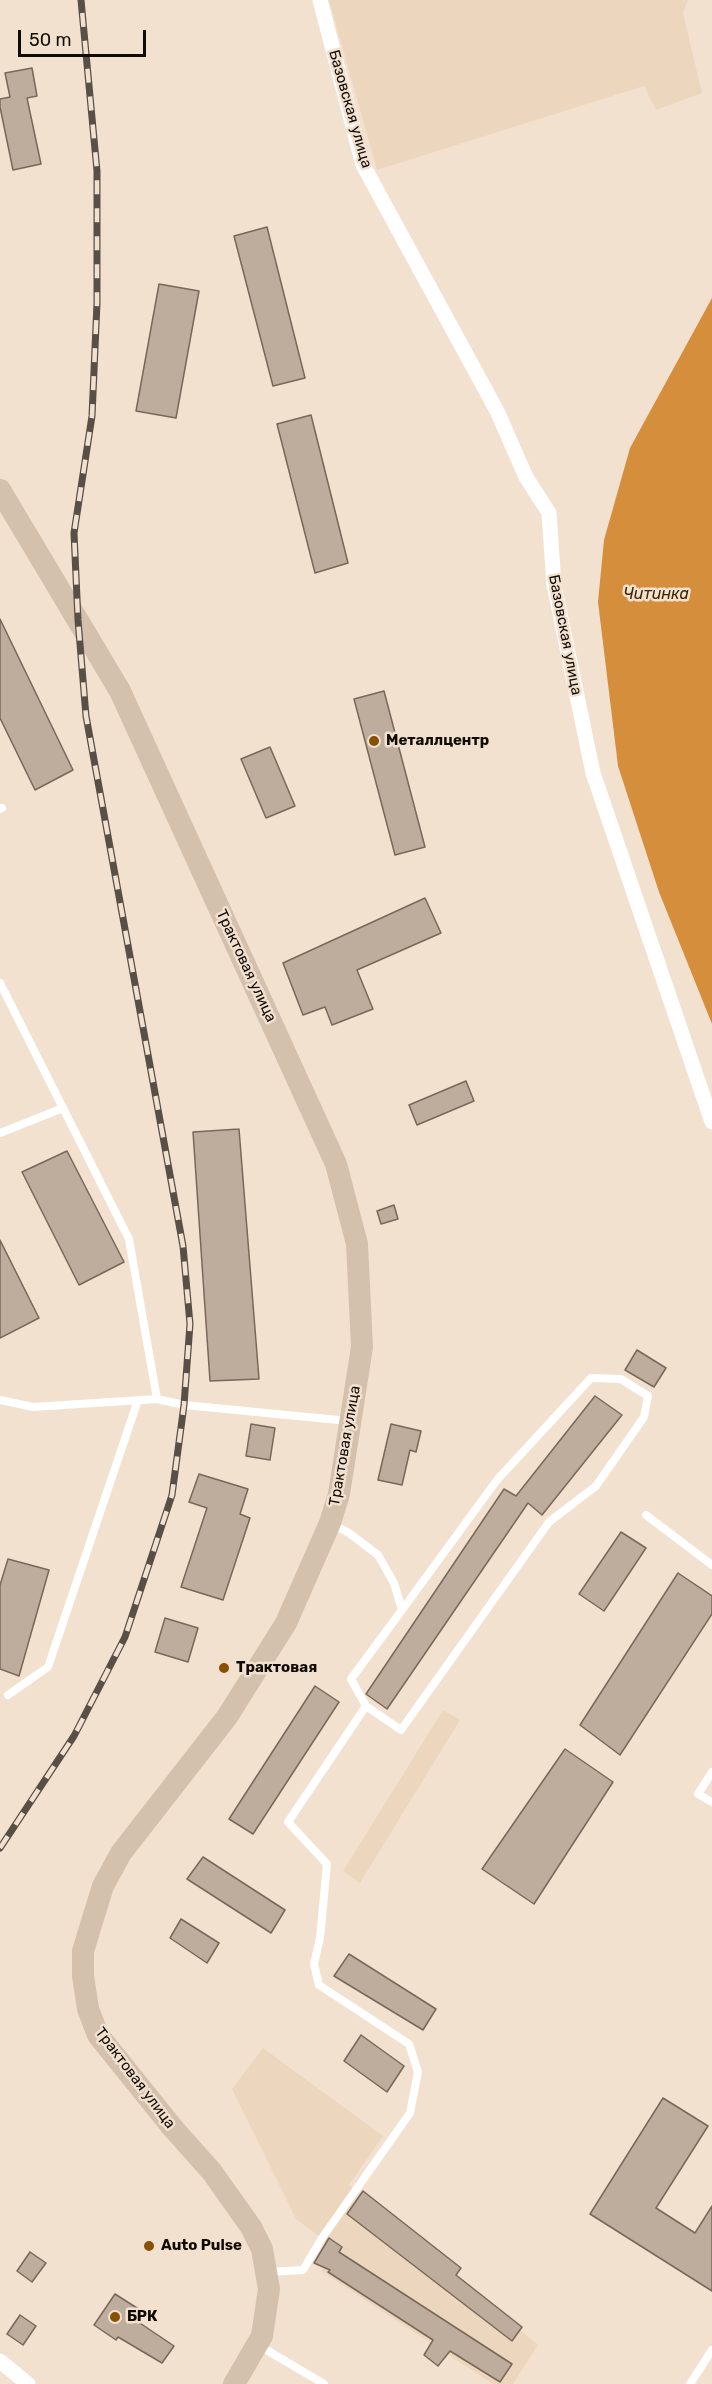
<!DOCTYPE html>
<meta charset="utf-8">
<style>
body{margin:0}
#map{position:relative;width:712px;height:2384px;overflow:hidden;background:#f3e1d0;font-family:Rubik,sans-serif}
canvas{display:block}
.scale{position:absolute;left:18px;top:30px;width:128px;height:27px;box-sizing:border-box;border:3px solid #100b05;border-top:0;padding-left:8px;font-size:18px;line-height:21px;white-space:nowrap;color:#100b05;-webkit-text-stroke:4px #f3e1d0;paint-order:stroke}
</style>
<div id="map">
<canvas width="712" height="2384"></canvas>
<div class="scale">50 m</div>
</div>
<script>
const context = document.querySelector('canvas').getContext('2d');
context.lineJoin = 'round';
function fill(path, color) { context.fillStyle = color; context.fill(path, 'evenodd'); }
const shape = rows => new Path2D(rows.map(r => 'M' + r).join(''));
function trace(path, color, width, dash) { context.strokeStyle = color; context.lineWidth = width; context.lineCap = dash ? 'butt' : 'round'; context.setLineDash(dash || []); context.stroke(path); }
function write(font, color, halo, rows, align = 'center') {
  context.font = font + ' Rubik,sans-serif'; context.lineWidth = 5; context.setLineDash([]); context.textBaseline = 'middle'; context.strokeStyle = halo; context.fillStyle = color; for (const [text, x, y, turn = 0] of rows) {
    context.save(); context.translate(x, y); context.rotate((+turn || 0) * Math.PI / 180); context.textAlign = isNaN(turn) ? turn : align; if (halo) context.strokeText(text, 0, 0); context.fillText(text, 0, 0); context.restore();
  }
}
fill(shape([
 [329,0,688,0,683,13,702,93,656,110,644,86,377,170],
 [443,1710,460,1720,360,1883,343,1871],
 [263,2048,383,2136,349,2185,538,2345,513,2384,493,2384,321,2271,334,2247,296,2219,232,2089]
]), '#edd6be');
fill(shape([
 [712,298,712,1024,659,892,618,766,598,602,604,540,630,448]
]), '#d48e3c');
const building = shape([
 [32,68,37,96,27,98,41,164,13,170,0,107,0,99,10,97,5,73,32,68],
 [267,227,305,378,273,386,234,236,267,227],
 [159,284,199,291,176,418,136,411,159,284],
 [311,415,348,563,315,573,277,424,311,415],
 [0,619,73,770,35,790,0,718,0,619],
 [384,691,425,847,395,855,354,699,384,691],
 [270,747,295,806,266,818,241,759,270,747],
 [425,898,441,933,357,970,373,1009,332,1025,325,1007,303,1015,283,963,425,898],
 [466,1081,474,1101,417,1125,409,1105,466,1081],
 [239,1129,259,1379,210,1381,193,1132,239,1129],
 [67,1151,124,1262,79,1285,22,1172,67,1151],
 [394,1205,398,1219,381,1224,377,1211,394,1205],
 [0,1240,39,1318,0,1338,0,1240],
 [637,1350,666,1368,654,1387,625,1370,637,1350],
 [595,1396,622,1415,542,1515,528,1503,387,1709,366,1694,504,1489,516,1496,595,1396],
 [251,1424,275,1428,270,1460,246,1456,251,1424],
 [391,1424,421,1431,416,1452,410,1450,402,1485,378,1480,391,1424],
 [199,1474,248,1489,240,1514,250,1518,223,1600,181,1587,207,1508,189,1502,199,1474],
 [621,1532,646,1548,604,1611,579,1594,621,1532],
 [8,1559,49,1570,19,1676,0,1669,0,1585,8,1559],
 [678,1573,712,1596,712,1614,620,1755,580,1725,678,1573],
 [165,1618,198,1628,188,1662,155,1652,165,1618],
 [315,1686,339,1702,253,1834,229,1819,315,1686],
 [565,1749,613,1782,534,1904,482,1869,565,1749],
 [203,1857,285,1910,271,1933,187,1879,203,1857],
 [181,1919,219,1943,207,1963,170,1938,181,1919],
 [349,1954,436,2009,423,2030,334,1976,349,1954],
 [361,2035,404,2066,387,2092,344,2061,361,2035],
 [663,2098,708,2126,656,2208,695,2233,712,2206,712,2291,590,2214,663,2098],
 [363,2191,461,2268,456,2275,522,2327,512,2341,347,2214,363,2191],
 [329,2238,342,2247,339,2252,512,2364,500,2382,450,2351,438,2366,424,2355,433,2340,328,2272,330,2270,314,2263,329,2238],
 [30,2252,46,2263,32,2282,17,2271,30,2252],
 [115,2294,137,2308,131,2317,174,2346,162,2363,118,2337,116,2340,94,2325,115,2294],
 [20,2315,36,2326,23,2345,7,2334,20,2315]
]);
fill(building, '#bead9c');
trace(building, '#786859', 1.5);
trace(shape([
 [0,809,2,808],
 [0,983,129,1239,157,1399,184,1405,349,1421],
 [0,1133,63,1108],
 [0,1400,33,1407,157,1399],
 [646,1515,712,1565],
 [8,1695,48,1667,138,1400],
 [366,1706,401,1730,549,1522,596,1486,644,1417,648,1396,621,1379,591,1378,497,1480,402,1610],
 [712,1772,698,1794,712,1802],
 [269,2272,303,2270,322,2238,410,2113,418,2072,409,2044,319,1985,314,1964,320,1938,327,1864,288,1822,366,1706,351,1679,402,1610,394,1583,378,1555,349,1533,332,1524],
 [258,2345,324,2384],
 [690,2384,712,2350]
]), '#fff', 8);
trace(shape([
 [320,0,363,165,497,411,526,477,549,513,554,585,593,773,712,1122],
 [0,2361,28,2384]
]), '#fff', 15);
trace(shape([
 [0,490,120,691,336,1164,357,1244,362,1347,339,1494,330,1523,286,1623,227,1717,121,1853,103,1886,83,1951,83,1976,88,2009,98,2035,172,2127,212,2172,251,2227,262,2249,269,2289,262,2336,234,2384]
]), '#d4c1ad', 22);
const rail = shape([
 [0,1848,74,1736,125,1637,172,1495,184,1405,190,1324,183,1246,86,716,78,620,74,533,92,416,97,303,97,171,81,0]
]);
trace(rail, '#584f46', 7);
trace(rail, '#f3e1d0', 4.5, [14]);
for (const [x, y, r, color] of [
 [374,741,6,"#875100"],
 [224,1668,6,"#875100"],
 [149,2246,6,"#875100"],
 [115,2317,6,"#875100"]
]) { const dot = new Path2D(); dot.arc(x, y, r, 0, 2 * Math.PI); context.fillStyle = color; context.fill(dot); trace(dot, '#f3e1d0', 2); }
write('15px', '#100b05', '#f3e1d0', [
 ["Базовская улица",350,109,74],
 ["Базовская улица",565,635,79],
 ["Трактовая улица",246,966,65],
 ["Трактовая улица",345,1446,-80],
 ["Трактовая улица",135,2078,53]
]);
write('bold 15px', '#100b05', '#f3e1d0', [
 ["Металлцентр",386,741],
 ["Трактовая",236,1668],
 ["Auto Pulse",161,2246],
 ["БРК",127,2317]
], 'left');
write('italic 16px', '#412502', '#f3e1d0', [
 ["Читинка",656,594]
]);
</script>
